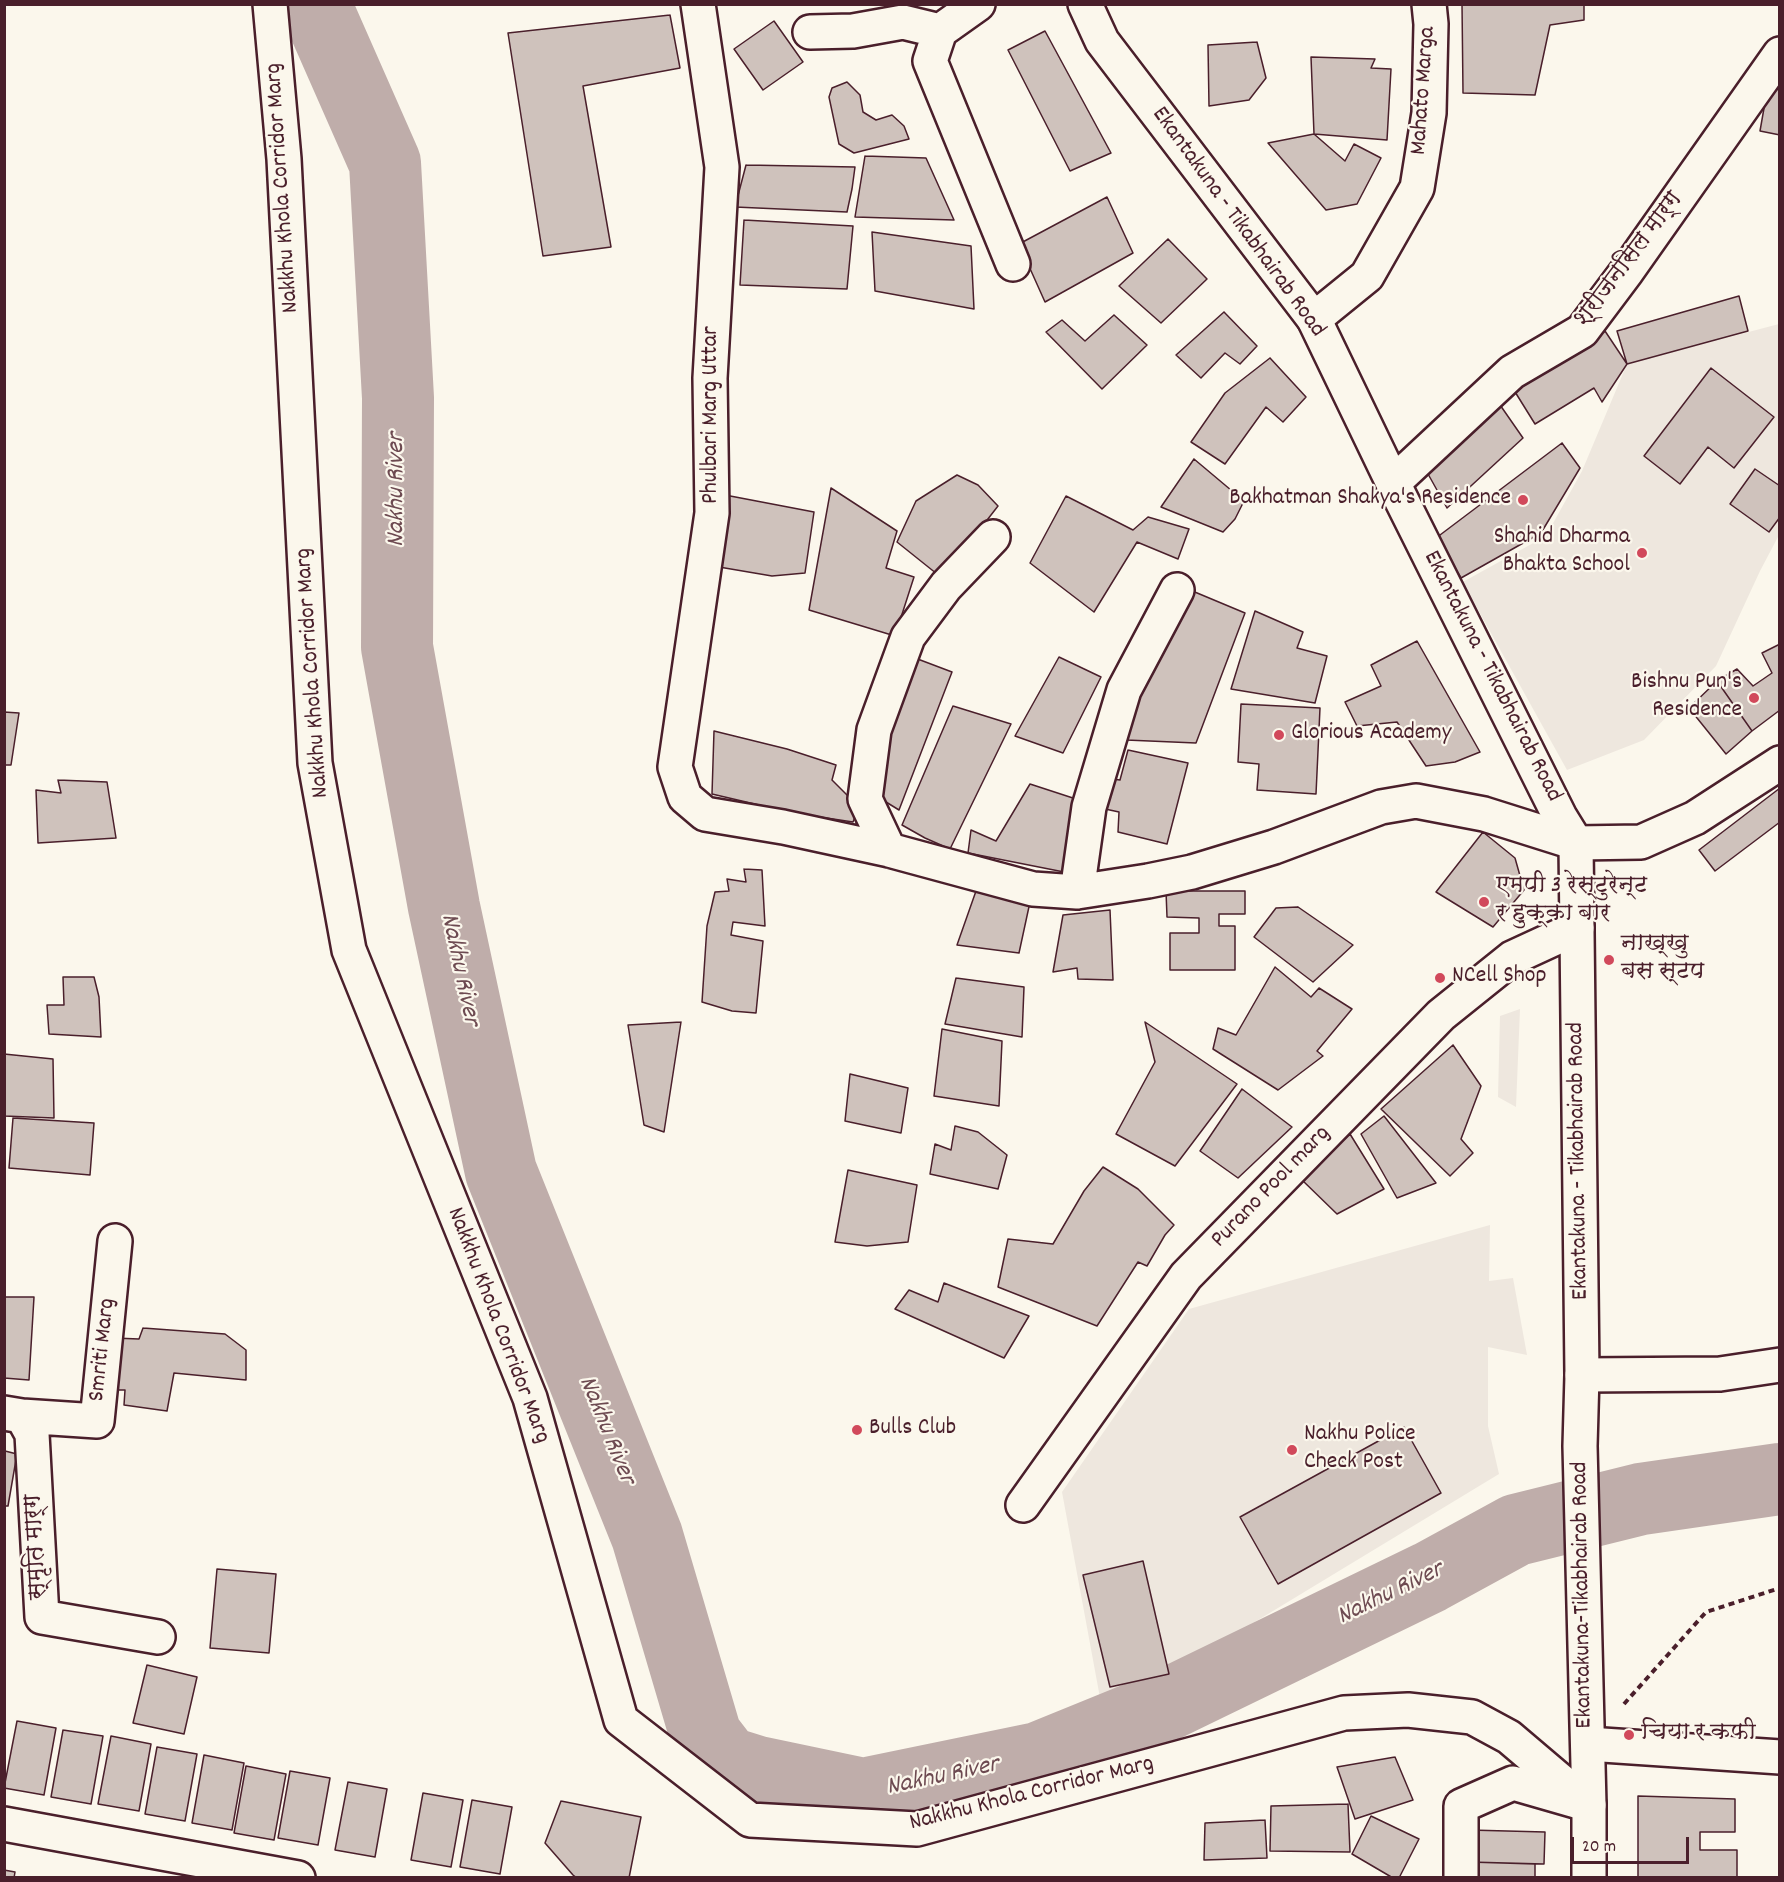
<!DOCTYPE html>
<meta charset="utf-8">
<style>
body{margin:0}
#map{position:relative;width:1784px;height:1882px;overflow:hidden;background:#fbf7ec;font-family:Dekko,sans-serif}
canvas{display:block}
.frame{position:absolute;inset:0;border:6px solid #4a1f2b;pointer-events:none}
.scale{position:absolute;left:1571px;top:1837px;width:118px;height:27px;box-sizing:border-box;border:3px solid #4a1f2b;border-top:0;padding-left:8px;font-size:18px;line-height:21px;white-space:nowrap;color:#4a1f2b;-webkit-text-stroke:4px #fbf7ec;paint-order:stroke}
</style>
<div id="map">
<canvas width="1784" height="1882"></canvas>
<div class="frame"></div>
<div class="scale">20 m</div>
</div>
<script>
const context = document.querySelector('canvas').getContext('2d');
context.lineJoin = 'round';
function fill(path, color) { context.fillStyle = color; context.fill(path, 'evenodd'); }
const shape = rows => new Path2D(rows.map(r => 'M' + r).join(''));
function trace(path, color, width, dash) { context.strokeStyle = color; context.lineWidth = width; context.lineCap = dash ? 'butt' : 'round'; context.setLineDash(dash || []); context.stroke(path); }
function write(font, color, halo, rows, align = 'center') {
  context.font = font + ' Dekko,"Playpen Sans Deva",sans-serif'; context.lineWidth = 4.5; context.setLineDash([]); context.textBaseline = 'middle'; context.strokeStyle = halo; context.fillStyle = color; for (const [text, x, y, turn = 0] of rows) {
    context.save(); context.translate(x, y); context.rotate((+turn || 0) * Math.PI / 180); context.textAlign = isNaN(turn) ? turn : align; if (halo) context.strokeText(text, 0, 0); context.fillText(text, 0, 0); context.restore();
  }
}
fill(shape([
 [1779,324,1779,535,1760,571,1716,666,1644,740,1567,770,1472,599,1461,583,1546,536,1582,471,1627,364],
 [1520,1009,1516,1107,1498,1097,1500,1016],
 [1490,1225,1489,1281,1513,1278,1527,1355,1488,1347,1488,1426,1499,1474,1103,1714,1062,1492,1189,1309]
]), '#eee7de');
trace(shape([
 [315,4,385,163,398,398,397,647,444,907,501,1172,647,1536,706,1736,726,1762,758,1772,863,1794,1038,1758,1156,1710,1430,1577,1516,1530,1641,1499,1780,1479]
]), '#bfadaa', 72);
const building = shape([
 [1462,4,1584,4,1584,20,1550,25,1535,95,1463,93,1462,4],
 [670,15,680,68,583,86,611,247,543,256,508,33,670,15],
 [774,21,803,62,763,90,734,49,774,21],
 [1045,31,1111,153,1070,171,1008,50,1045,31],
 [1257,42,1266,78,1249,100,1209,106,1208,45,1257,42],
 [1311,57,1375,59,1371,68,1391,69,1387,140,1314,134,1311,57],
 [847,82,860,95,863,112,876,120,892,115,904,126,909,139,854,153,839,144,829,97,832,88,847,82],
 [1780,89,1780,135,1760,131,1767,91,1780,89],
 [1314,134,1345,161,1354,144,1381,158,1357,204,1326,210,1268,143,1314,134],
 [865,156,926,158,954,220,855,217,865,156],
 [746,165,855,167,852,189,847,212,735,207,746,165],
 [1107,197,1133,253,1045,302,1019,244,1107,197],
 [744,220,853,226,847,289,740,285,744,220],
 [872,232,971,246,974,309,875,291,872,232],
 [1168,239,1207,279,1161,323,1119,286,1168,239],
 [1739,296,1748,331,1627,364,1617,331,1739,296],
 [1224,312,1257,346,1240,364,1225,353,1201,378,1176,355,1224,312],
 [1114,315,1147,345,1102,389,1046,332,1062,320,1085,341,1114,315],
 [1605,331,1627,364,1602,402,1594,388,1535,424,1512,387,1605,331],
 [1270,358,1306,397,1283,422,1266,407,1225,464,1191,442,1225,393,1270,358],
 [1711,368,1774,417,1734,468,1708,447,1680,484,1644,456,1711,368],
 [1498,402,1523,438,1447,508,1423,465,1498,402],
 [1562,443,1580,468,1541,533,1461,578,1436,538,1562,443],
 [1194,459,1244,501,1235,519,1223,532,1161,507,1194,459],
 [1755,469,1780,486,1780,517,1769,532,1730,504,1755,469],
 [957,475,978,485,998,506,942,578,897,542,916,501,957,475],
 [831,488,897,531,886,568,914,577,895,636,809,610,831,488],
 [725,495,814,512,805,573,772,576,719,567,725,495],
 [1066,496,1133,530,1148,517,1189,529,1178,559,1137,542,1094,612,1030,563,1066,496],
 [1190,590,1245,613,1196,743,1126,740,1142,686,1190,590],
 [1255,611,1303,632,1297,648,1327,656,1315,703,1231,689,1255,611],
 [1417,641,1480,752,1455,762,1426,766,1397,722,1357,726,1345,702,1381,686,1371,665,1417,641],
 [1780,644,1780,710,1752,731,1717,681,1737,669,1753,686,1772,673,1762,653,1780,644],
 [1059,657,1101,677,1063,753,1015,736,1059,657],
 [915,658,952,672,899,810,873,794,887,722,915,658],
 [1717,681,1752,731,1726,754,1689,708,1717,681],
 [1241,704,1320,708,1316,794,1257,790,1259,764,1238,762,1241,704],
 [953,706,1011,724,950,849,925,838,902,825,953,706],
 [4,712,19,713,11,765,4,765,4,712],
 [714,731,787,749,836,765,832,780,859,807,853,822,793,813,712,794,714,731],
 [1128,750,1188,763,1167,844,1118,832,1119,812,1096,807,1104,778,1120,780,1128,750],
 [58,780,107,782,116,838,38,843,36,790,61,793,58,780],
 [1030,784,1079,800,1064,872,968,853,971,830,996,841,1030,784],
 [1780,788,1780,822,1715,871,1699,850,1780,788],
 [1483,832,1515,858,1524,890,1493,927,1436,892,1483,832],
 [744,869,762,870,765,926,733,922,731,935,763,941,756,1013,732,1011,702,1002,707,926,715,892,729,891,727,879,746,882,744,869],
 [976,891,1030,902,1019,953,957,945,976,891],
 [1166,891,1245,891,1245,914,1219,914,1219,926,1235,926,1235,970,1170,970,1170,933,1199,933,1199,918,1167,917,1166,891],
 [1298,907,1353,945,1313,982,1254,937,1276,908,1298,907],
 [1110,910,1113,980,1078,979,1077,968,1053,972,1063,915,1110,910],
 [1275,967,1311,997,1319,988,1352,1009,1317,1051,1323,1056,1278,1090,1213,1049,1218,1028,1236,1035,1275,967],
 [63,977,94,977,99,997,101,1037,49,1034,47,1005,64,1005,63,977],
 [956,978,1024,987,1022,1037,945,1024,956,978],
 [681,1022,664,1132,644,1125,628,1025,681,1022],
 [1145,1022,1237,1084,1175,1166,1116,1134,1155,1062,1145,1022],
 [942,1029,1002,1041,999,1106,934,1096,942,1029],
 [1453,1045,1481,1086,1461,1139,1473,1153,1450,1176,1381,1109,1453,1045],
 [4,1054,53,1059,54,1118,4,1116,4,1054],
 [850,1074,908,1088,901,1133,845,1121,850,1074],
 [1242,1089,1292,1127,1238,1178,1200,1151,1242,1089],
 [1384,1116,1436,1183,1397,1198,1361,1134,1384,1116],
 [13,1118,94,1123,90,1175,9,1168,13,1118],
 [955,1126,978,1132,1007,1155,998,1189,930,1174,935,1144,951,1150,955,1126],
 [1350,1134,1384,1189,1337,1214,1301,1179,1350,1134],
 [1103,1167,1138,1189,1174,1225,1165,1235,1147,1266,1138,1262,1097,1326,998,1287,1008,1239,1053,1244,1084,1191,1103,1167],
 [848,1170,917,1185,908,1242,867,1246,835,1242,848,1170],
 [944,1283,1029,1316,1004,1358,895,1309,909,1290,938,1302,944,1283],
 [4,1297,34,1297,29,1380,4,1378,4,1297],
 [143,1328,225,1334,246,1350,246,1380,174,1373,167,1411,124,1405,125,1390,109,1390,114,1338,139,1339,143,1328],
 [1404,1427,1441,1493,1278,1584,1240,1517,1404,1427],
 [4,1431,5,1451,17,1454,8,1506,4,1506,4,1431],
 [1143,1561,1169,1674,1110,1687,1083,1575,1143,1561],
 [217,1569,276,1574,269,1653,210,1648,217,1569],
 [147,1665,197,1677,184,1734,133,1723,147,1665],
 [17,1721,56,1728,44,1795,4,1788,17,1721],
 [63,1730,103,1736,91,1804,51,1797,63,1730],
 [111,1736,151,1744,139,1811,98,1804,111,1736],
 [157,1747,197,1754,185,1821,145,1814,157,1747],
 [204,1755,244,1763,232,1830,192,1823,204,1755],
 [1395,1757,1413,1800,1355,1819,1337,1767,1395,1757],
 [246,1766,286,1774,274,1840,234,1833,246,1766],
 [290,1771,330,1778,318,1845,278,1838,290,1771],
 [348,1782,387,1789,375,1857,335,1850,348,1782],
 [423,1793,463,1800,451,1867,411,1860,423,1793],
 [1638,1796,1735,1799,1735,1832,1700,1832,1700,1850,1737,1850,1737,1878,1638,1878,1638,1796],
 [472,1800,512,1807,500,1874,460,1867,472,1800],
 [561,1801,641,1817,629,1878,577,1878,573,1875,545,1843,561,1801],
 [1348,1804,1350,1852,1270,1851,1271,1806,1348,1804],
 [1371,1816,1419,1839,1399,1878,1393,1878,1352,1854,1371,1816],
 [1265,1820,1267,1858,1204,1860,1205,1823,1265,1820],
 [1469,1830,1545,1832,1544,1864,1469,1862,1469,1830],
 [1469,1862,1535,1864,1535,1878,1468,1878,1469,1862],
 [4,1870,15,1872,14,1878,4,1878,4,1870]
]);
fill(building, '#cfc2bc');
trace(building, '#4a1f2b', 1.5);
const minor = shape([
 [270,4,284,159,315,763,349,950,530,1398,621,1720,750,1820,917,1829,1344,1713,1408,1710,1472,1717,1509,1737,1589,1805],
 [698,4,722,167,710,378,712,513,675,767,685,797,705,814,783,827,889,850,1033,889,1077,892,1148,881,1192,872,1274,847,1381,807,1416,801,1484,814,1576,843,1641,842,1695,818,1780,763],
 [978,4,940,31,930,61,1013,264],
 [810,32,853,31,903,22,940,31],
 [1314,319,1367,276,1417,188,1429,113,1431,24,1429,4],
 [1393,483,1512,372,1582,331,1627,271,1780,54],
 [889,850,865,799,874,730,908,637,946,586,993,537],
 [1077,892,1089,807,1124,690,1177,590],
 [1582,1375,1720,1374,1780,1365],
 [4,1413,22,1416,32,1434,42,1617,158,1637],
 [22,1416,97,1421,115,1241],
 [1023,1505,1186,1276,1441,1015,1512,958,1577,928],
 [1588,1744,1780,1757],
 [4,1824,298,1878],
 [1461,1878,1461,1806,1513,1783,1579,1802]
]);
const major = shape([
 [1085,4,1102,41,1314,319,1393,483,1560,817,1576,843,1582,1375,1580,1446,1589,1805,1589,1878]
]);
trace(minor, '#4a1f2b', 38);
trace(major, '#4a1f2b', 38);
trace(shape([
 [1624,1704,1706,1612,1780,1588]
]), '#4a1f2b', 4, [6, 4.5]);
trace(minor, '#fbf7ec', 33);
trace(major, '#fbf7ec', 33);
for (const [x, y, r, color] of [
 [1523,500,6,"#d1495b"],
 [1642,553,6,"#d1495b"],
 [1754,698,6,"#d1495b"],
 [1279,735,6,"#d1495b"],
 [1484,902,6,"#d1495b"],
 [1609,960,6,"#d1495b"],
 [1440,978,6,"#d1495b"],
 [857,1430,6,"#d1495b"],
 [1292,1450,6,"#d1495b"],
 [1629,1735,6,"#d1495b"]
]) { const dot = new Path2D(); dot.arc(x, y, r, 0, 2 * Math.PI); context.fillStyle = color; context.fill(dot); trace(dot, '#fbf7ec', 2); }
write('24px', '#4a1f2b', '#fbf7ec', [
 ["Mahato Marga",1425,91,-86],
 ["Nakkhu Khola Corridor Marg",284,188,-94],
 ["Ekantakuna - Tikabhairab Road",1237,223,54],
 ["श्रीजनसिल मार्ग",1630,261,-53],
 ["Phulbari Marg Uttar",713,415,-90],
 ["Nakkhu Khola Corridor Marg",314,673,-94],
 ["Ekantakuna - Tikabhairab Road",1491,677,63],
 ["Ekantakuna - Tikabhairab Road",1580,1161,-91],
 ["Purano Pool marg",1272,1188,-46],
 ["Nakkhu Khola Corridor Marg",497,1326,69],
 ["Smriti Marg",104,1350,-84],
 ["स्मृति मार्ग",38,1547,-93],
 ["Ekantakuna-Tikabhairab Road",1584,1595,-91],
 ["Nakkhu Khola Corridor Marg",1032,1795,-14]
]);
write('24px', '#4a1f2b', '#fbf7ec', [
 ["Bakhatman Shakya's Residence",1511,500,"right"],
 ["Shahid Dharma",1630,539,"right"],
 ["Bhakta School",1630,567,"right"],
 ["Bishnu Pun's",1742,684,"right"],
 ["Residence",1742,712,"right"],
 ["Glorious Academy",1291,735],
 ["एमपी 3 रेस्टुरेन्ट",1496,888],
 ["र हुक्का बार",1496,916],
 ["नाख्खु",1621,946],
 ["बस स्टप",1621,974],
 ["NCell Shop",1452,978],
 ["Bulls Club",869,1430],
 ["Nakhu Police",1304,1436],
 ["Check Post",1304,1464],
 ["चिया र कफी",1641,1735]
], 'left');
write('italic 26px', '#6d4a51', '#fbf7ec', [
 ["Nakhu River",398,490,-90],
 ["Nakhu River",458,970,78],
 ["Nakhu River",605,1431,68],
 ["Nakhu River",1391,1595,-26],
 ["Nakhu River",943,1778,-12]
]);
</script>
